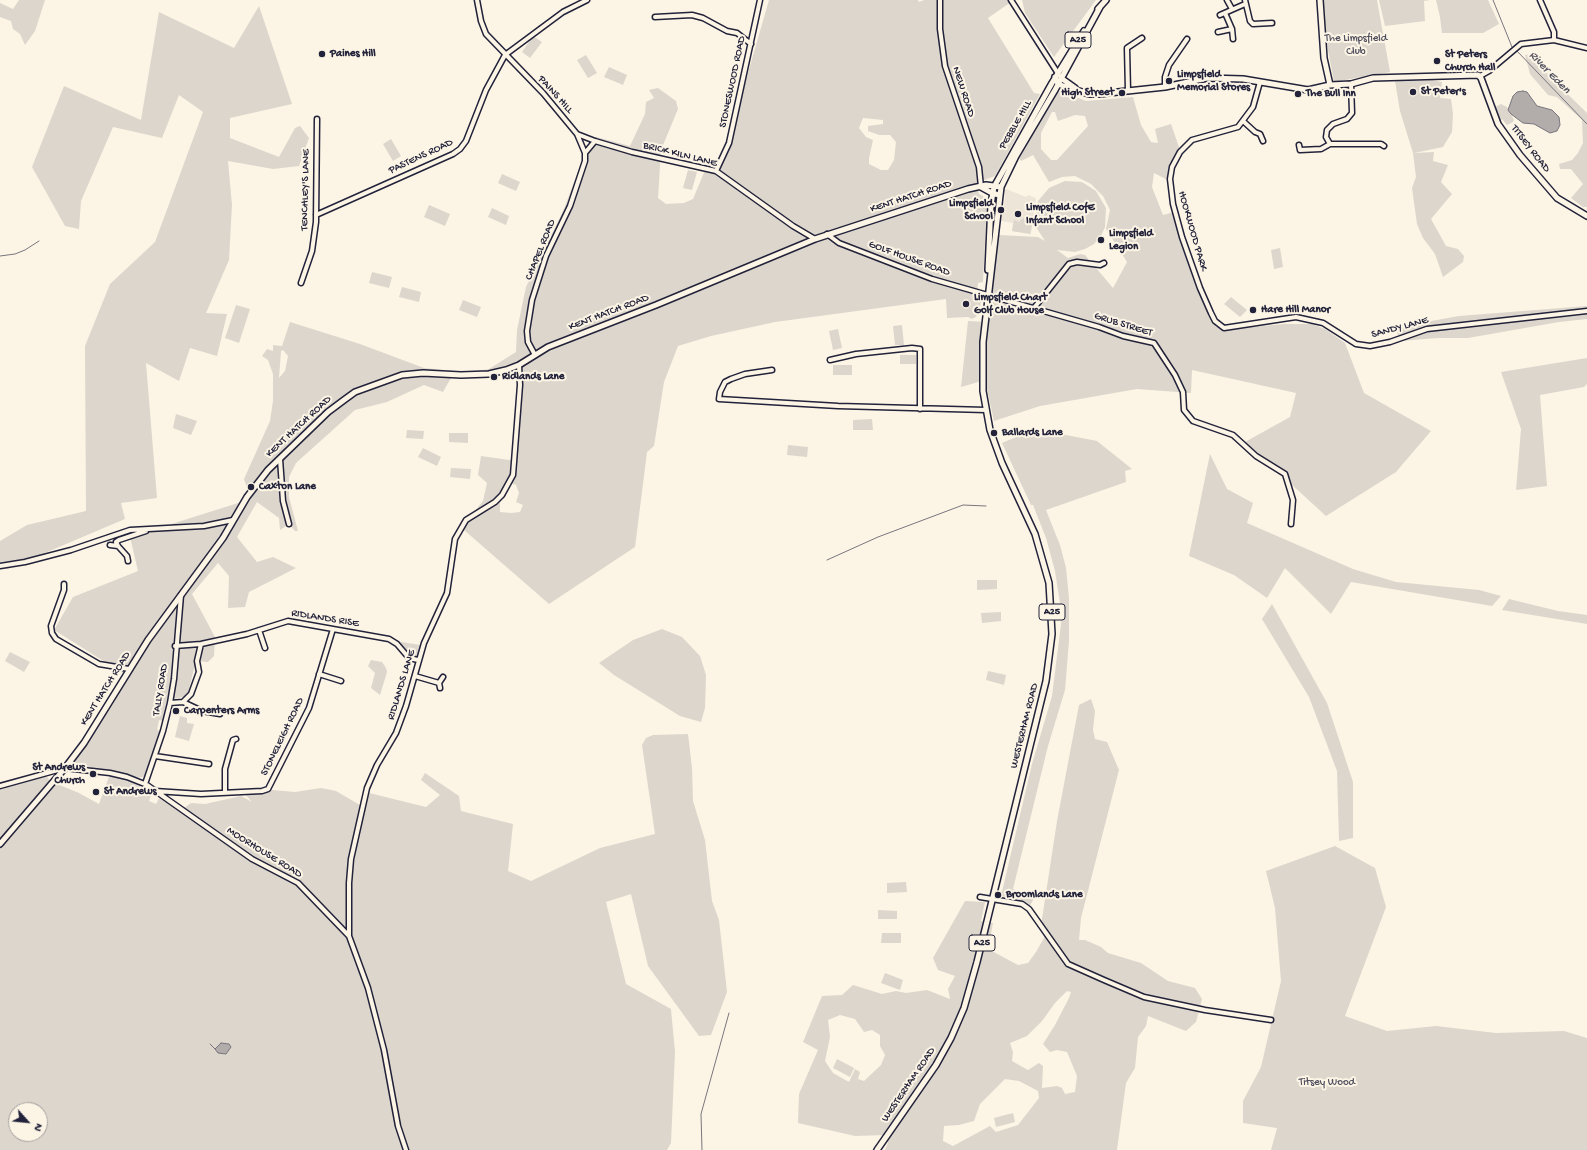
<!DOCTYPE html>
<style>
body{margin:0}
#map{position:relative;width:1587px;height:1150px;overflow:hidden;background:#fcf5e5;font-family:"Gochi Hand",sans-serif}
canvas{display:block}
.north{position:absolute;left:8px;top:1102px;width:40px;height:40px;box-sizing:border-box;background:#fcf5e5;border:1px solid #a5a1a1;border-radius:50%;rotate:117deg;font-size:11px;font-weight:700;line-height:16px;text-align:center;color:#22223b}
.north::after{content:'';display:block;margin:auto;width:14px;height:18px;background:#22223b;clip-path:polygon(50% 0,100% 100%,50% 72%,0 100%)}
</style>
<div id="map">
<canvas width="1587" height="1150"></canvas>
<div class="north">N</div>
</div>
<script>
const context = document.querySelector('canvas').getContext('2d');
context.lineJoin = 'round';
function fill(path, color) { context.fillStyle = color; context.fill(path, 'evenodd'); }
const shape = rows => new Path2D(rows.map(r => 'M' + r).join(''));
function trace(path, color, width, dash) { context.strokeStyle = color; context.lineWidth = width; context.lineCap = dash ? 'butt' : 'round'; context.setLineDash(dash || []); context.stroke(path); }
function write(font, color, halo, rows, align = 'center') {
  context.font = font + ' "Gochi Hand",sans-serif'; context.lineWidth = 4; context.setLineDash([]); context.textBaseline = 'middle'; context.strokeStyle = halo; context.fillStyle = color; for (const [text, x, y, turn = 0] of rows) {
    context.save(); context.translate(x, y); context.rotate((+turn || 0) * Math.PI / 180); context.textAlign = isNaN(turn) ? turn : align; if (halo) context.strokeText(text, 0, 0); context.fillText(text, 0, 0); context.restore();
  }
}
fill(shape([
 [1004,188,1026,197,1028,195,1036,198,1031,234,1012,231,1013,223,1001,221,1005,198]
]), '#ece5d8');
fill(shape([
 [19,0,45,0,35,31,25,45,20,34,13,29,11,21,0,17,0,3,13,9],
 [769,0,918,0,919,2,924,0,1011,0,1011,2,988,18,1034,93,1040,94,995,176,976,183,979,194,984,197,987,203,983,282,978,283,977,294,981,302,979,311,976,317,972,319,968,317,947,318,946,299,775,322,711,336,678,346,664,382,654,446,647,452,635,547,549,604,464,530,460,529,483,501,487,483,478,475,481,456,516,461,517,459,523,366,516,362,489,371,477,373,477,371,489,369,516,352,517,330,526,287,564,209,580,166,587,164,587,153,596,137,630,146,645,114,646,102,654,98,649,90,658,88,676,101,678,109,661,150,658,198,666,204,684,203,693,199,708,163,720,169,731,140,739,104],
 [863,118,883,120,883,124,868,126,868,131,879,135,890,135,896,142,894,160,888,170,881,170,869,164,869,158,873,140,866,137,859,128],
 [511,483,516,485,519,493,516,502,523,505,520,512,511,513,500,512,500,501],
 [1022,0,1096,0,1054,57,1025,13],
 [1323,0,1377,0,1390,72,1334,82,1325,34],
 [1379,0,1430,0,1424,1,1425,21,1385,26],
 [1436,0,1488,0,1499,24,1483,33,1442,33,1440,17],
 [259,6,292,104,230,118,230,138,279,157,295,128,300,126,309,138,299,166,273,169,228,161,232,205,229,260,206,313,227,314,217,356,190,348,179,381,146,363,157,498,121,503,125,519,7,569,0,566,0,541,27,525,86,511,85,346,110,284,155,242,203,112,179,95,162,138,113,127,81,201,79,229,65,226,32,167,64,86,141,120,159,12,234,48],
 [533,36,542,42,530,58,522,52],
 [1537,53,1548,75,1587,113,1587,207,1583,207,1571,198,1583,184,1571,169,1560,169,1559,164,1572,160,1578,153,1583,143,1582,120,1557,97,1548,95,1530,74,1525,55],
 [586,55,597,73,588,78,577,60],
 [609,67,627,75,623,85,604,77],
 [1432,80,1442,82,1440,98,1451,99,1453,114,1452,132,1443,147,1414,153,1434,152,1433,161,1448,165,1441,182,1452,194,1431,219,1446,246,1458,249,1464,256,1463,262,1443,277,1435,254,1423,238,1417,224,1412,188,1416,177,1413,153,1400,111,1395,81],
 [1061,91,1086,101,1133,97,1141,125,1151,142,1158,143,1155,129,1171,124,1180,150,1170,166,1168,180,1154,173,1152,187,1163,215,1174,212,1211,314,1225,324,1227,329,1285,324,1312,324,1325,329,1345,343,1364,393,1431,431,1396,472,1326,516,1245,442,1290,417,1296,393,1192,370,1191,393,1137,389,1040,406,994,421,985,380,961,387,968,321,987,322,996,243,999,235,1038,237,1045,241,1036,227,1035,218,1038,201,1049,188,1065,181,1082,182,1096,191,1106,208,1105,227,1101,236,1094,244,1085,249,1075,252,1057,250,1068,258,1080,254,1085,255,1113,288,1127,262,1106,229,1110,210,1103,196,1091,184,1075,176,1062,177,1049,182,1033,155,1021,161,1019,158,1057,93],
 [1052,112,1055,112,1058,121,1075,115,1085,116,1088,126,1057,160,1051,160,1041,149,1041,133],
 [1501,104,1507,107,1514,120,1513,122,1507,125,1502,119,1498,122,1493,108],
 [391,139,401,156,393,161,383,144],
 [688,170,697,172,692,190,683,188],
 [502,174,520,182,516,191,498,183],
 [429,205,450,214,445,226,424,217],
 [492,208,509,216,506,225,488,217],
 [1023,218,1028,219,1027,223,1032,224,1030,234,1012,231,1014,220,1019,222],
 [1280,248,1283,267,1274,269,1271,250],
 [372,272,392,277,389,288,369,283],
 [402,287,421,292,419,302,399,297],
 [1231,297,1247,310,1240,317,1224,304],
 [463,300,481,307,477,317,459,310],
 [236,305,250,309,239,343,225,338],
 [1587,306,1587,319,1559,322,1468,338,1437,338,1401,341,1396,330,1426,322,1459,316],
 [290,322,360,344,424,368,455,371,443,392,424,385,387,402,355,410,296,463,289,477,289,497,298,531,295,531,289,524,280,530,279,518,257,502,237,537,257,562,273,557,296,568,249,592,245,607,228,608,229,576,218,563,192,594,215,637,214,656,208,662,196,661,187,696,173,699,172,692,170,692,163,721,159,720,157,730,161,731,148,773,143,777,134,778,93,769,90,767,81,765,70,766,113,704,129,677,54,630,73,597,138,571,130,537,251,499,244,479,270,421,273,401,273,374,268,360,262,356,267,349,273,351,273,345,282,346],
 [283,350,288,356,285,371,279,378,281,351],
 [902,325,904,345,895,345,893,326],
 [838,329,842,348,833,350,829,331],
 [900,355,916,355,916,364,900,364],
 [1587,358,1587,384,1584,387,1540,395,1547,486,1516,490,1521,429,1501,372],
 [833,365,852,365,852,375,833,375],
 [176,414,197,421,191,435,173,428],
 [872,419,873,430,853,430,853,420],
 [1035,429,1097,441,1132,469,1125,471,1126,482,1046,510,1060,545,1066,568,1069,598,1069,641,1065,690,1048,746,1013,889,1035,897,1029,907,1023,901,1001,896,1032,764,1052,696,1062,616,1055,571,1046,538,1033,505,1031,505,1002,443],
 [407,430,424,431,423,439,406,438],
 [449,433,468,433,468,443,449,442],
 [788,445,808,447,807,457,787,455],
 [423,448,441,457,437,466,418,457],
 [1210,454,1227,489,1253,503,1247,523,1353,569,1396,582,1479,590,1501,596,1492,606,1351,582,1331,614,1285,568,1267,598,1234,575,1189,556],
 [451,468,471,469,470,479,450,477],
 [977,580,997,580,997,589,977,590],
 [1509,599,1558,611,1587,615,1587,624,1502,610],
 [1272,604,1327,703,1353,782,1353,838,1339,841,1337,771,1309,697,1262,619],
 [1001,612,1001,621,982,623,981,613],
 [662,629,682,637,700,656,706,675,705,708,701,722,680,716,614,675,599,663,633,640],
 [401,642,421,645,418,657,409,656,399,644],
 [10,652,30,662,24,672,5,661],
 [371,660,382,662,386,668,387,672,380,695,371,688,375,673,368,666],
 [988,671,1006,675,1004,685,986,680],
 [1091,699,1095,711,1093,730,1095,739,1107,742,1119,770,1081,918,1079,940,1085,940,1101,947,1108,953,1141,963,1168,981,1195,988,1202,999,1196,1022,1186,1031,1148,1016,1146,1026,1138,1037,1135,1068,1126,1083,1117,1150,885,1150,888,1143,885,1135,855,1136,798,1123,799,1094,818,1050,803,1042,822,996,842,995,853,985,882,994,896,991,906,993,927,990,950,999,948,989,955,976,938,970,933,958,965,901,985,902,981,921,993,923,988,949,1018,965,1028,963,1036,952,1044,938,1042,919,1057,821,1079,705],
 [1067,991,1071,992,1069,998,1055,1025,1043,1044,1050,1052,1057,1050,1067,1052,1077,1076,1075,1092,1065,1094,1062,1088,1057,1086,1042,1088,1043,1066,1039,1063,1028,1070,1012,1061,1013,1052,1010,1043,1027,1036,1042,1021,1055,1003],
 [840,1015,855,1019,864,1032,872,1030,880,1035,880,1046,885,1055,881,1065,864,1081,858,1079,860,1072,855,1069,849,1082,833,1073,825,1061,830,1037,828,1020],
 [1005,1079,1019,1081,1038,1091,1039,1098,1018,1125,996,1132,990,1126,953,1146,943,1141,944,1126,959,1125,974,1121,980,1104],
 [180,716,187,718,187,723,194,724,189,741,175,737],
 [688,734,692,768,693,801,705,840,712,901,719,920,727,992,711,1035,699,1036,648,966,631,894,606,902,626,984,671,1009,675,1052,671,1143,667,1150,0,1150,0,786,45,774,50,781,79,793,99,804,110,774,129,781,152,793,149,801,156,804,159,798,180,811,191,803,205,804,241,796,252,802,245,794,263,793,272,790,295,792,321,788,336,791,365,808,369,793,426,807,440,795,421,780,425,773,459,796,461,811,513,824,508,871,531,881,600,848,655,834,642,745,646,738,653,735],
 [16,1110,40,1110,40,1134,16,1134],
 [1335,846,1375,868,1386,907,1345,1016,1387,1031,1436,1026,1496,1033,1564,1031,1587,1038,1587,1150,1271,1150,1277,1128,1243,1123,1243,1101,1261,1067,1281,981,1275,908,1266,871],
 [906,882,907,892,887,893,887,883],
 [878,910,897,911,897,919,878,919],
 [882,933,901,933,901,943,881,943],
 [885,973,903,980,900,990,881,983],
 [837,1059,854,1068,850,1077,833,1068],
 [1013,1113,1015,1122,996,1127,994,1118]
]), '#dcd6cc');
const water = shape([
 [1523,91,1527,92,1537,106,1552,110,1559,117,1560,125,1557,131,1550,133,1534,124,1523,123,1511,114,1508,110,1513,96,1517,92,1523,91],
 [221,1043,229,1044,231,1047,226,1054,218,1053,215,1049,221,1043]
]);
fill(water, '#b2adab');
trace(water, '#78757e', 1);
trace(shape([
 [1493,0,1512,47],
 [1516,50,1587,124],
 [0,256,15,254,25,250,39,241],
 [827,560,878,537,963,505,986,506],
 [210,1044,215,1049],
 [702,1150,701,1114,729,1013]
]), '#78757e', 1);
const minor = shape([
 [477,0,481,21,486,34,543,93,577,134,595,141,632,152,716,171,793,226,815,239],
 [940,0,940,29,945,66,979,167,981,187],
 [1011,0,1059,75],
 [1227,0,1232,9],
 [1245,0,1250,21,1253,24,1272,23],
 [1540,0,1554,32,1554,40],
 [1220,15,1245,4],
 [655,17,692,15,703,18,727,31,737,33,751,44],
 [1232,29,1233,39],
 [1218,32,1232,29,1225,13],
 [1480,76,1489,71,1521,44,1554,40,1587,48],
 [1260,82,1253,107,1238,127,1192,140,1180,152,1172,167,1170,179,1173,204,1182,237,1200,288,1211,313,1215,321,1224,328,1296,317,1323,323,1356,344,1370,346,1390,342,1427,329,1587,311],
 [1351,84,1352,113,1347,119,1333,124,1327,130,1326,137,1330,144,1381,144,1384,146],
 [1165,87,1165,77,1169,65,1187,39],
 [1128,91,1127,48,1142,38],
 [1243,121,1255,132,1260,134,1263,141],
 [577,134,585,153,595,141],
 [1299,145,1300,150,1321,149,1330,144],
 [716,171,729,143,760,0],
 [316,215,453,154,460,149,466,141,486,90,505,55,563,12,587,0],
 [827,234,839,243,932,279,1099,327,1123,336,1154,343,1175,375,1183,392,1184,410,1193,421,1233,435,1256,456,1285,474,1293,500,1291,524],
 [301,283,312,251,316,222,317,119],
 [1034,308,1069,264,1077,262,1100,265,1104,263],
 [535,355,528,342,527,331,532,300,546,256,570,206,585,161,585,153],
 [830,360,856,354,912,348,920,349,920,409],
 [772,370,745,374,731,379,725,382,720,392,719,399,838,406,986,410],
 [280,459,283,501,289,524],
 [110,545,118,546,127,556,128,561],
 [118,546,116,542,119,540,146,531],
 [0,566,25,562,71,550,130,530,204,526,233,520],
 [64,584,64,590,51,626,52,633,56,639,99,664,129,669],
 [259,630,265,648],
 [175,646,201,644,247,634,288,621,389,639,397,644,409,658,418,660],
 [319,674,341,681],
 [415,676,439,683,440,688],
 [439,683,443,677],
 [183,702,202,711,220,714],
 [170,703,183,702,191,694,199,672,197,661,201,644],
 [155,756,209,764],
 [145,784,163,731,170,703,174,679,181,595],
 [0,786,65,768,110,773,127,777,147,785,252,859,298,883,349,936,368,988,384,1050,398,1126,406,1150],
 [155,791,201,794,262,791,268,789,309,708,333,629],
 [225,793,225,769,233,740,236,739],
 [980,897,1022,904,1029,909,1068,964,1104,980,1144,997,1205,1010,1271,1020],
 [349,936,349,883,351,859,367,788,377,765,396,733,406,706,424,643,447,593,455,539,466,520,495,502,502,495,513,475,520,385,519,365]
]);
const major = shape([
 [1320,0,1324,58,1330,85],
 [1098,9,1106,0],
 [1055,77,1058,84,1066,87,1089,94,1099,94,1165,87,1207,78,1243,79,1308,90,1330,85,1351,84,1373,78,1478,75,1481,78,1498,124,1520,155,1557,198,1587,216],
 [1061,78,1075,88],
 [981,187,992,193,999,195],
 [988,270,991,204,994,187,1052,83,1084,31],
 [0,844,65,768,84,743,148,640,223,538,247,497,268,470,328,412,344,400,355,392,402,375,423,373,461,375,489,374,506,370,519,365,548,347,656,305,815,239,968,189,986,185,1001,187],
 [877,1150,936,1065,951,1038,964,1008,977,962,1046,681,1052,634,1049,583,1035,534,1002,463,990,430,983,391,983,342,1001,187,1016,156,1055,90,1100,7]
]);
trace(minor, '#22223b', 7);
trace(major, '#22223b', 8);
trace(minor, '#fcf5e5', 4);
trace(major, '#fcf5e5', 5);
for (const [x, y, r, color] of [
 [322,54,4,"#22223b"],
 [1437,61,4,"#22223b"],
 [1169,81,4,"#22223b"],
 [1413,92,4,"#22223b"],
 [1122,93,4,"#22223b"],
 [1298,94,4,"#22223b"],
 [1001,210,4,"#22223b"],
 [1018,214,4,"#22223b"],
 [1101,240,4,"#22223b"],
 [966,304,4,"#22223b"],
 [1253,310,4,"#22223b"],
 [494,377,4,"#22223b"],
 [994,433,4,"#22223b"],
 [251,487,4,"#22223b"],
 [176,711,4,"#22223b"],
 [93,774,4,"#22223b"],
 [96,792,4,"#22223b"],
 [998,895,4,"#22223b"]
]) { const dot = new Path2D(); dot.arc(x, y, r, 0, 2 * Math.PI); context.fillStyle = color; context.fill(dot); trace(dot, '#fcf5e5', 1.5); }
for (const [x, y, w] of [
 [1078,40,26],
 [1052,612,26],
 [982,943,26]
]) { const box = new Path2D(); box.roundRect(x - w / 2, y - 8, w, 16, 3); context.fillStyle = '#fcf5e5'; context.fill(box); trace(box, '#22223b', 1); }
write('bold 10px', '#22223b', null, [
 ["A25",1078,40],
 ["A25",1052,612],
 ["A25",982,943]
]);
write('11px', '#504f5f', '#fcf5e5', [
 ["The Limpsfield",1356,39],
 ["Club",1356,52],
 ["Titsey Wood",1327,1083]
]);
write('bold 11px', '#22223b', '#fcf5e5', [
 ["Paines Hill",330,54],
 ["St Peters",1445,55],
 ["Church Hall",1445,68],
 ["Limpsfield",1177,75],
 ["Memorial Stores",1177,88],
 ["St Peter's",1421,92],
 ["High Street",1114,93,"right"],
 ["The Bull Inn",1306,94],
 ["Limpsfield",993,204,"right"],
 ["School",993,217,"right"],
 ["Limpsfield CofE",1026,208],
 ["Infant School",1026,221],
 ["Limpsfield",1109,234],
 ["Legion",1109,247],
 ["Limpsfield Chart",974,298],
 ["Golf Club House",974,311],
 ["Hare Hill Manor",1261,310],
 ["Ridlands Lane",502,377],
 ["Ballards Lane",1002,433],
 ["Caxton Lane",259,487],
 ["Carpenters Arms",184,711],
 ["St Andrews",85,768,"right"],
 ["Church",85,781,"right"],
 ["St Andrews",104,792],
 ["Broomlands Lane",1006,895]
], 'left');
write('11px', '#22223b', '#fcf5e5', [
 ["STONESWOOD ROAD",733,82,-78],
 ["NEW ROAD",963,92,72],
 ["PAINS HILL",555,95,48],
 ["PEBBLE HILL",1016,125,-60],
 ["TITSEY ROAD",1530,149,52],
 ["BRICK KILN LANE",680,155,14],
 ["PASTENS ROAD",421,157,-25],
 ["TENCHLEY'S LANE",306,190,-89],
 ["KENT HATCH ROAD",911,197,-18],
 ["HOOKWOOD PARK",1192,231,74],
 ["CHAPEL ROAD",541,250,-68],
 ["GOLF HOUSE ROAD",909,259,20],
 ["KENT HATCH ROAD",609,313,-21],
 ["GRUB STREET",1123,325,17],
 ["SANDY LANE",1400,328,-15],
 ["KENT HATCH ROAD",299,427,-43],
 ["RIDLANDS RISE",325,619,9],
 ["RIDLANDS LANE",402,685,-73],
 ["KENT HATCH ROAD",106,689,-58],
 ["TALLY ROAD",161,690,-81],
 ["WESTERHAM ROAD",1025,726,-76],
 ["STONELEIGH ROAD",283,737,-64],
 ["MOORHOUSE ROAD",264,853,32],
 ["WESTERHAM ROAD",909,1085,-56]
]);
write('italic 12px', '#545362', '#fcf5e5', [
 ["River Eden",1549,73,46]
]);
</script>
